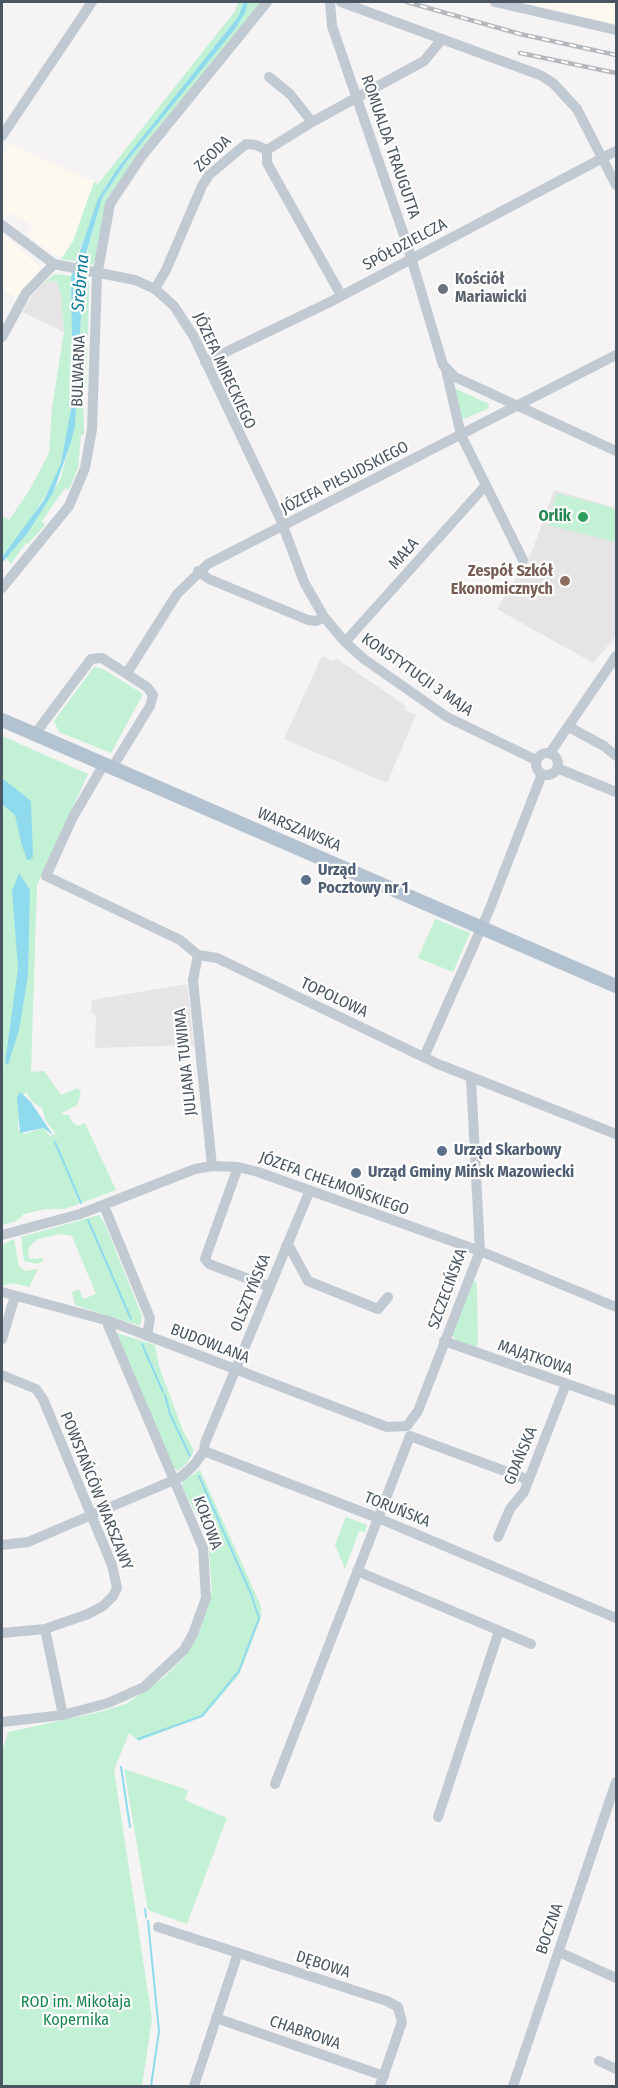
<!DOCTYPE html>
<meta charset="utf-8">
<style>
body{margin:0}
#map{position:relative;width:618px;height:2088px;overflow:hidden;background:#f5f3f3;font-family:"Fira Sans Condensed",sans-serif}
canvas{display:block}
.frame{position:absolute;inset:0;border:3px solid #4a5661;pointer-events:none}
</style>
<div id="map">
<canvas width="618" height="2088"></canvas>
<div class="frame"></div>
</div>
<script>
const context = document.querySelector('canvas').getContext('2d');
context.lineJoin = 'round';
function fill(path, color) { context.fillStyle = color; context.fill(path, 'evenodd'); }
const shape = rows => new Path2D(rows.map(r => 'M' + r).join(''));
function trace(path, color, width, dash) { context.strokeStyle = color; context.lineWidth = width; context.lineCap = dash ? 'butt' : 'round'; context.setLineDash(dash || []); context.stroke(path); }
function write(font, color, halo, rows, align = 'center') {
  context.font = font + ' "Fira Sans Condensed",sans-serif'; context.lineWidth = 4.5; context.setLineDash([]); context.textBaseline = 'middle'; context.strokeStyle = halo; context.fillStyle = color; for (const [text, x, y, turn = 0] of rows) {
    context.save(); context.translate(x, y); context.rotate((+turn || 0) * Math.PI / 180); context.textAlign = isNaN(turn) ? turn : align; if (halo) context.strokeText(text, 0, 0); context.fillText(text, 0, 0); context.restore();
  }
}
fill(shape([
 [521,2,616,2,616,24,539,6],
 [8,143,94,182,73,241,63,257,57,256,31,238,28,233,33,225,10,213,5,219,2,216,2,157],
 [2,234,41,267,16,299,2,287]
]), '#fdf9ef');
fill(shape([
 [57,281,61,296,64,332,22,312,33,294,45,282],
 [554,490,616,508,616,636,593,663,497,609,531,554],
 [322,656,334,661,336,658,406,706,405,710,416,715,387,783,284,739],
 [187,984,194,1045,95,1048,96,1016,91,1012,92,1000]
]), '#e6e4e5');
fill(shape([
 [238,2,244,2,238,17,104,189,75,261,61,259,73,241,94,182,98,184,235,11],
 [248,2,262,2,109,196,96,257,93,265,84,263,102,198,127,161,241,20],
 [55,274,72,276,74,377,68,434,61,463,52,485,28,523,2,556,2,516,9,520,29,491,49,453,52,408,64,332,61,296,57,281,45,282],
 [83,279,89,282,89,287,88,336,85,337,84,349,87,349,86,387,83,387,84,434,81,435,78,467,69,490,65,488,42,521,45,525,28,544,26,543,11,564,6,558,27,534,60,480,75,425],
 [452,387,489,404,488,409,461,420],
 [557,493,616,509,616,542,548,525],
 [94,667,103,669,143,694,111,753,59,732,54,721],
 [2,736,88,774,37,885,31,1072,44,1071,61,1095,78,1088,81,1093,77,1105,60,1114,69,1115,72,1122,78,1126,85,1123,116,1190,65,1209,45,1209,24,1214,16,1221,2,1225],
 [26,1092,32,1102,42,1108,46,1121,56,1134,50,1136,43,1128,25,1134,18,1130,19,1100],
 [435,919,470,933,453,972,418,958],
 [99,1215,105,1224,142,1316,140,1326,75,1305,72,1292,79,1289,83,1299,96,1294,72,1236,60,1234,38,1239,29,1247,28,1256,30,1259,44,1258,42,1262,37,1264,24,1261,21,1237],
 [14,1239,19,1266,25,1271,38,1269,29,1287,13,1283,2,1286,2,1245],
 [474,1280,477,1284,478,1345,473,1347,457,1341,452,1335],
 [117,1333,155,1345,159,1366,183,1431,194,1450,188,1462,178,1471,175,1468,170,1469],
 [200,1470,261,1606,261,1618,239,1675,204,1716,139,1741,129,1733,114,1770,152,2019,142,2086,2,2086,2,1745,4,1746,8,1732,96,1713,126,1704,163,1678,186,1656,199,1633,212,1592,208,1537,182,1487,183,1481],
 [346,1517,367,1525,365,1532,359,1531,345,1569,335,1545],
 [124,1769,188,1790,185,1800,227,1818,187,1924,148,1910]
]), '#c3f1d5');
fill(shape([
 [244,2,248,2,245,13,235,29,127,161,102,198,84,261,75,426,71,442,53,493,27,534,2,563,2,557,44,500,61,463,73,398,71,277,98,199,117,169,238,17],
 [2,778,31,801,33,857,30,860,27,860,21,842,15,815,2,804],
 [19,873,30,890,28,975,19,1030,8,1065,5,1063,18,968,12,891],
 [20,1092,30,1101,53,1135,43,1128,20,1133,17,1098]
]), '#90daee');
trace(shape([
 [55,1142,81,1203],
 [88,1220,131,1319],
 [142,1344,163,1392],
 [165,1395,170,1414,190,1456],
 [138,1739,202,1716,239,1671,259,1618,251,1594,199,1476],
 [121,1767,130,1827],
 [145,1909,146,1917],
 [148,1921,159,2031,151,2086]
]), '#90daee', 2);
trace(shape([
 [330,2,332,26,407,244,443,365,455,377,616,451],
 [341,2,540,75,553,83,577,109,616,185],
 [495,2,616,30],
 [269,77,290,94,312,122],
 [2,136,92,2],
 [267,150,312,122,424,61,442,39],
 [267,150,267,163,341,295],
 [2,225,54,264,135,280,155,289,174,306,194,337,280,518,304,582,324,617,345,642,364,659,447,717,536,760],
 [155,289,166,270,202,186,209,175,246,144,256,145,267,150],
 [2,337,26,293,54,264],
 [205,362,328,303,616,151],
 [446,370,461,435,523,560],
 [198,571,209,579,308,620,316,621,324,617],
 [2,588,69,506,85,468,92,429,97,276,110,204,142,156,267,2],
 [345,642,486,485],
 [127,673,177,594,208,564,616,355],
 [569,727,604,746,616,756],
 [35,734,91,659,102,658,147,687,153,695,150,706,112,768],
 '536 764a11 11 0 1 1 22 0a11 11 0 1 1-22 0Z',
 [550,753,616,656],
 [104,764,73,817,46,876,180,940,198,955,217,958,438,1064,616,1134],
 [557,768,616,792],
 [198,955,193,980,212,1166],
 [424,1057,488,913,542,774],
 [238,1167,205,1259,209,1264,270,1287],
 [104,1206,150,1318,147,1336],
 [2,1235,80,1214,195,1169,212,1166,238,1167,258,1172,480,1251,616,1307],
 [286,1246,290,1248,308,1281,378,1309,388,1297],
 [2,1292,109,1321,387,1427,407,1426,418,1411,480,1251,471,1079],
 [2,1339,15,1296],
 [444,1341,616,1401],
 [2,1375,36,1389,43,1399,112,1565,117,1588,113,1596,103,1606,88,1614,45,1629,2,1633],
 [410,1436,529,1480],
 [204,1451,378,1518,616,1618],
 [498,1537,510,1509,524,1492,566,1384],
 [2,1545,28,1542,181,1477,194,1465,204,1451,205,1443,310,1190],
 [357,1571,531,1644],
 [45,1629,63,1715],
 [2,1722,63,1715,108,1703,144,1687,184,1650,193,1634,206,1598,203,1548,108,1325,109,1321],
 [275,1784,410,1436],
 [438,1817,499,1631],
 [158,1927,387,2001,398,2007,402,2022,380,2086],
 [559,1952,616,1978],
 [216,2018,384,2076],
 [599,2061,616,2069],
 [194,2086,238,1953],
 [513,2086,616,1782]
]), '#c1cad2', 10);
trace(shape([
 [2,720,616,986]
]), '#b3c2d1', 14);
const rail = shape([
 [407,2,520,34,616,55],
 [520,53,616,73]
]);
trace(rail, '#b5b8bd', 4.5);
trace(rail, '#fff', 2, [7]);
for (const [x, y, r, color] of [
 [443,289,6,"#6b7280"],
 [583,517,6,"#2e9e5b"],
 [565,581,6,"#8d6e63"],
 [306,880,6,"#5c6f8a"],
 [442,1151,6,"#5c6f8a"],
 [356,1173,6,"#5c6f8a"]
]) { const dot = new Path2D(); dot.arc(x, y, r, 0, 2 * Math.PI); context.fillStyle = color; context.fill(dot); trace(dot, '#fff', 2); }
write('16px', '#4a5661', '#fff', [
 ["ROMUALDA TRAUGUTTA",390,147,71],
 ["ZGODA",213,154,-44],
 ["SPÓŁDZIELCZA",405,245,-28],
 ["BULWARNA",79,371,-88],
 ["JÓZEFA MIRECKIEGO",224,371,65],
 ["JÓZEFA PIŁSUDSKIEGO",345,478,-27],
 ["MAŁA",404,554,-48],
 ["KONSTYTUCJI 3 MAJA",417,675,35],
 ["WARSZAWSKA",299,830,23],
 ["TOPOLOWA",334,998,25],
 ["JULIANA TUWIMA",186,1062,-96],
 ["JÓZEFA CHEŁMOŃSKIEGO",334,1184,20],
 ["SZCZECIŃSKA",448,1289,-70],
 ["OLSZTYŃSKA",251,1293,-68],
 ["BUDOWLANA",210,1344,21],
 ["MAJĄTKOWA",535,1358,19],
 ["GDAŃSKA",521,1456,-67],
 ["POWSTAŃCÓW WARSZAWY",96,1491,68],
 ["TORUŃSKA",397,1510,22],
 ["KOŁOWA",207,1523,70],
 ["BOCZNA",550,1929,-71],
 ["DĘBOWA",323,1965,18],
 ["CHABROWA",305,2033,19]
]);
write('bold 16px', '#5b616d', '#fff', [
 ["Kościół",455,280],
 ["Mariawicki",455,298]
], 'left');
write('bold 16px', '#27864d', '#fff', [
 ["Orlik",571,517]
], 'right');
write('bold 16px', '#785e54', '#fff', [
 ["Zespół Szkół",553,572],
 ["Ekonomicznych",553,590]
], 'right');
write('bold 16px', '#4e5e75', '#fff', [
 ["Urząd",318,871],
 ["Pocztowy nr 1",318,889],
 ["Urząd Skarbowy",454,1151],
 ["Urząd Gminy Mińsk Mazowiecki",368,1173]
], 'left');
write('16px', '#17864f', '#fff', [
 ["ROD im. Mikołaja",76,2003],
 ["Kopernika",76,2021]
]);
write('italic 18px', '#0c7c9b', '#fff', [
 ["Srebrna",81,283,-85]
]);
</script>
